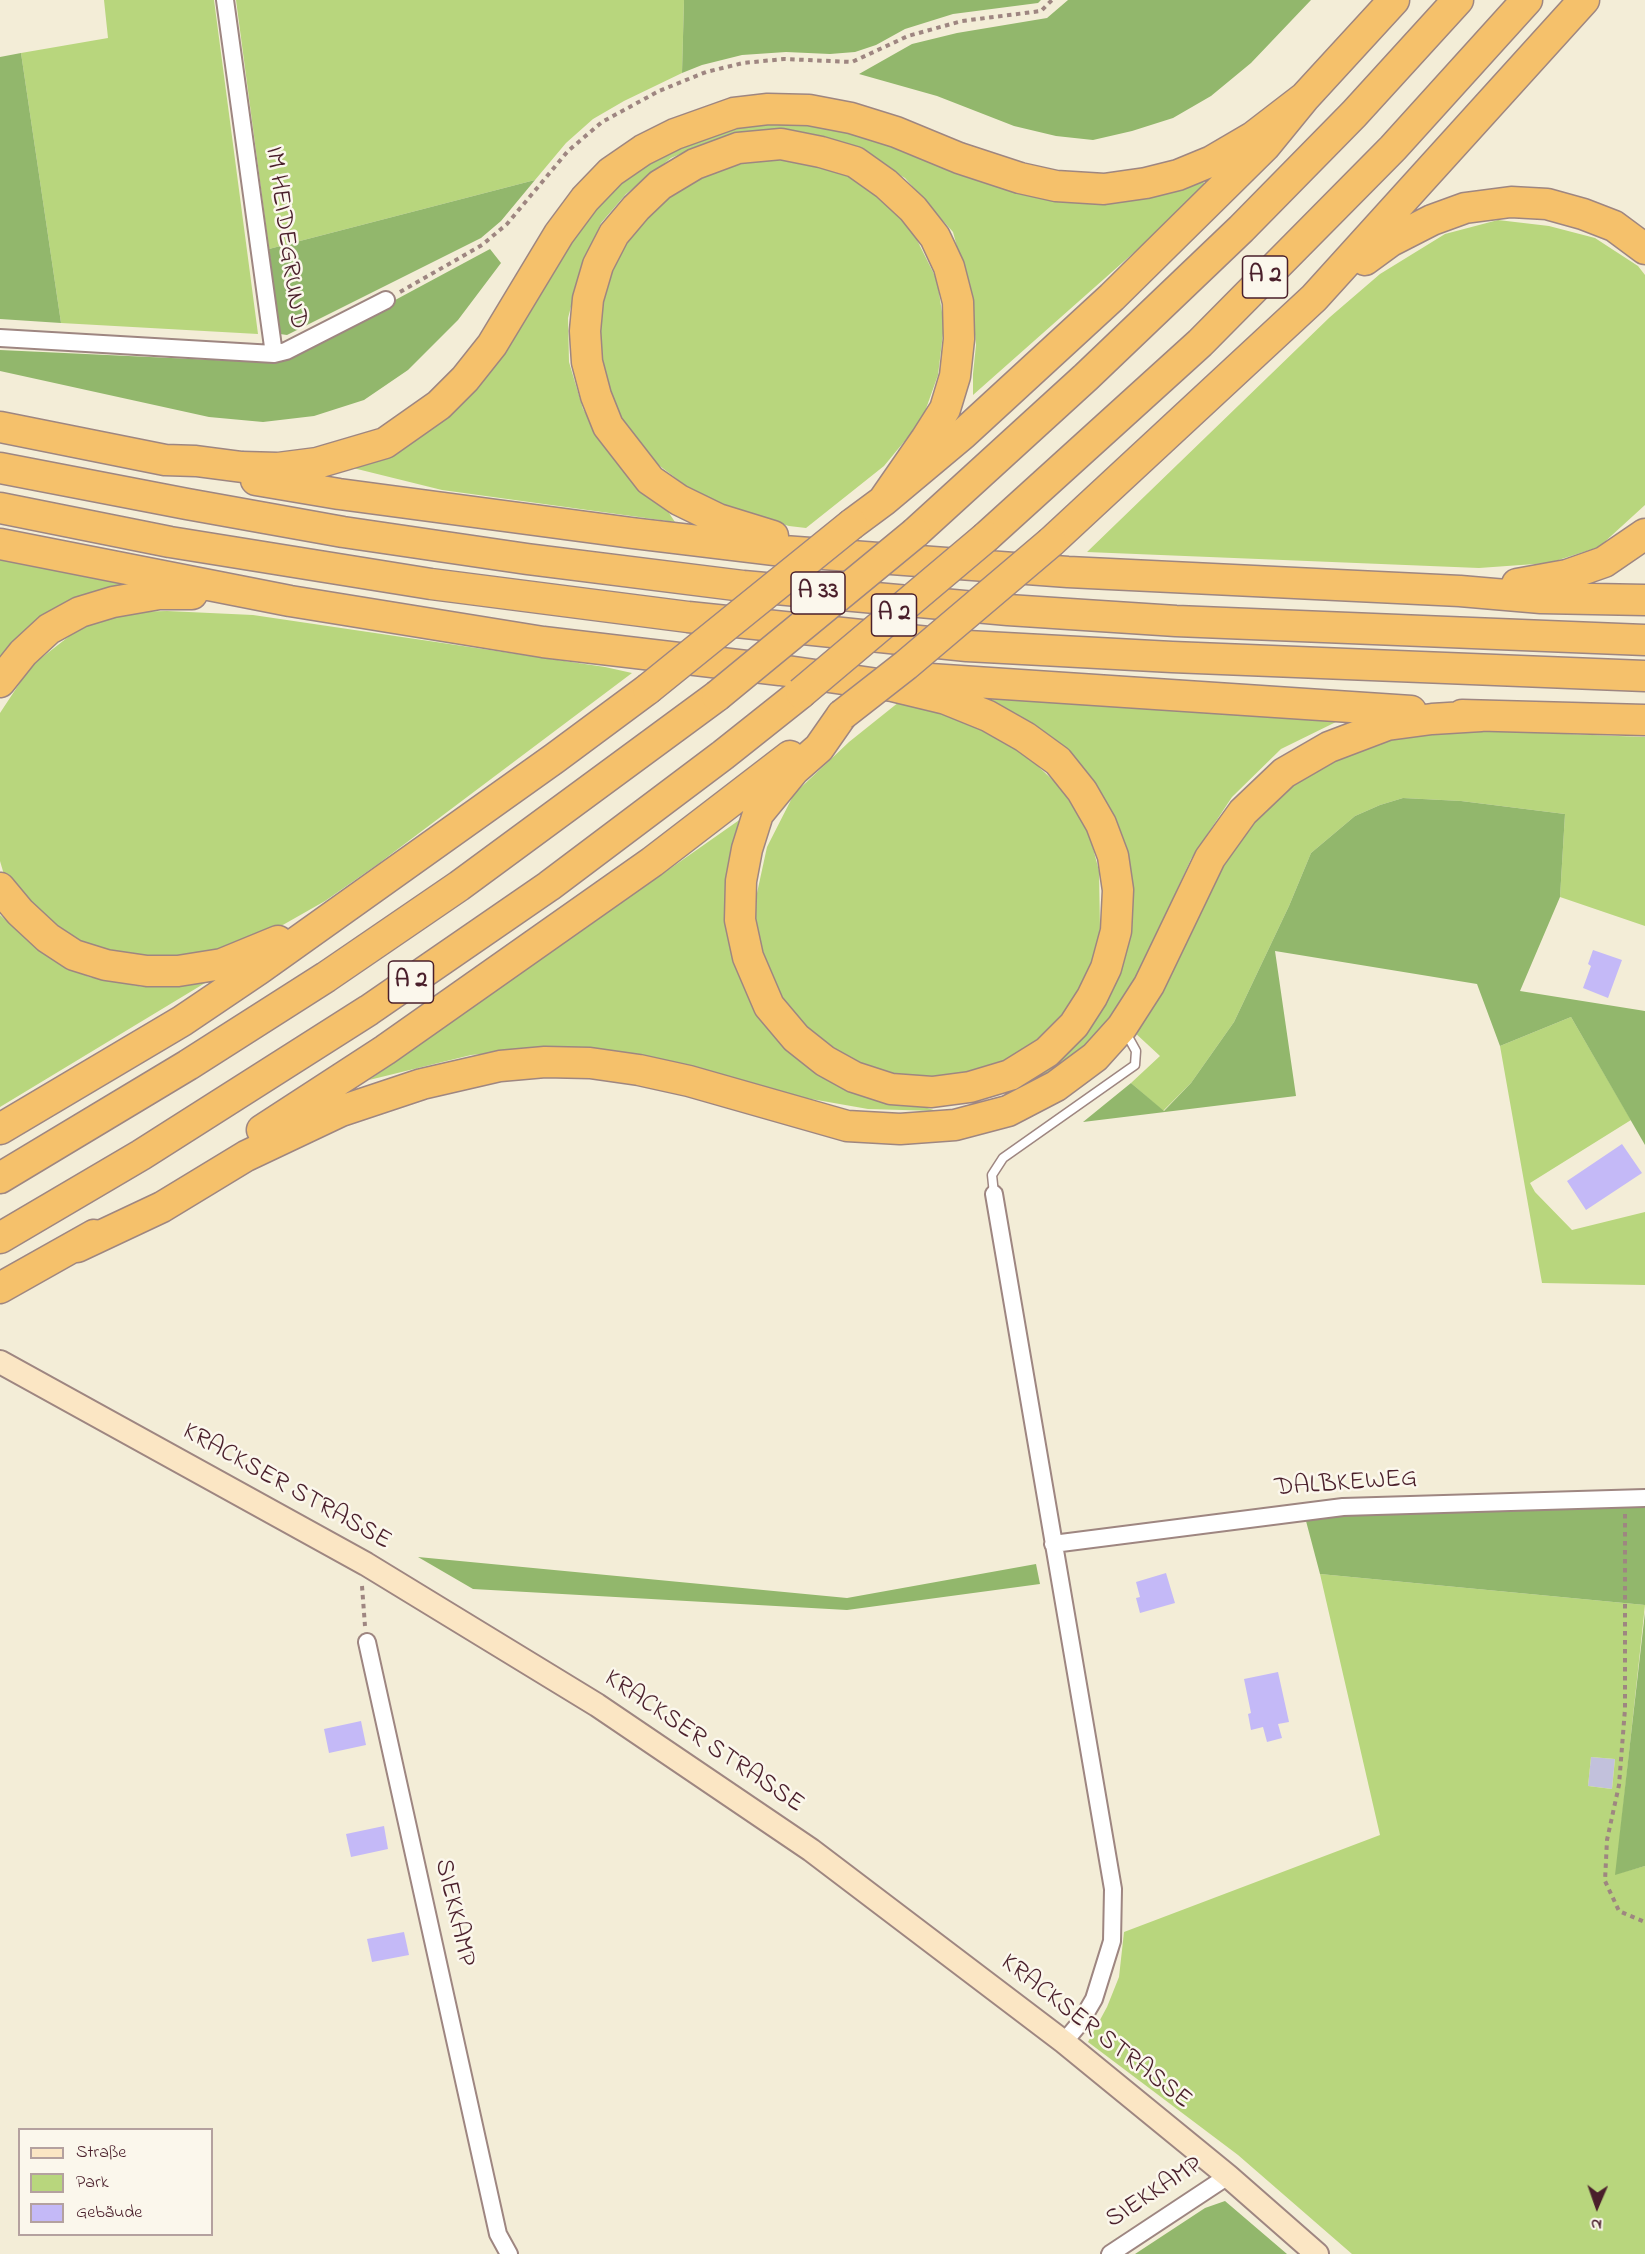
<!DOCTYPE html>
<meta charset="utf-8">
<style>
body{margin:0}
#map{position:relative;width:1645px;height:2254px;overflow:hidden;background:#f3edd7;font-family:"Indie Flower",sans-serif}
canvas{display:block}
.legend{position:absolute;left:18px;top:2128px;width:195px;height:108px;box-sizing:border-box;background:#fbf7ec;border:2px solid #b4a19f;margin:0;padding:8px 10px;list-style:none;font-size:18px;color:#4a1f2b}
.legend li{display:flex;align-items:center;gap:12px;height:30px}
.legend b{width:30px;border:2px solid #b4a19f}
.north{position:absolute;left:1567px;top:2176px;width:60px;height:60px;-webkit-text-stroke:4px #fbf7ec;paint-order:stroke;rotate:182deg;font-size:16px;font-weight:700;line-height:24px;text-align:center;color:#4a1f2b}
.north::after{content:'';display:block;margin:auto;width:21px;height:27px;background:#4a1f2b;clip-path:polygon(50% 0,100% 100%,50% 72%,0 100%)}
</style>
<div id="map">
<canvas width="1645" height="2254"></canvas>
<ul class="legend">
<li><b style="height:8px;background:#fbe6c4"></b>Straße</li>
<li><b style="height:16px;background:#b8d67d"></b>Park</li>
<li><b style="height:16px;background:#c4b9f7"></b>Gebäude</li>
</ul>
<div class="north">N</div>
</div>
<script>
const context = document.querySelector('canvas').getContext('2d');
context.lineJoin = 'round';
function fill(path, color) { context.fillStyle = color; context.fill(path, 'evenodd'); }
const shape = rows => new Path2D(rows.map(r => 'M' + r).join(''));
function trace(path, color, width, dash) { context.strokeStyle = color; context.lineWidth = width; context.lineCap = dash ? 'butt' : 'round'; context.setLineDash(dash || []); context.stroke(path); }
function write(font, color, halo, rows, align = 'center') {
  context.font = font + ' "Indie Flower",sans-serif'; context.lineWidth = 5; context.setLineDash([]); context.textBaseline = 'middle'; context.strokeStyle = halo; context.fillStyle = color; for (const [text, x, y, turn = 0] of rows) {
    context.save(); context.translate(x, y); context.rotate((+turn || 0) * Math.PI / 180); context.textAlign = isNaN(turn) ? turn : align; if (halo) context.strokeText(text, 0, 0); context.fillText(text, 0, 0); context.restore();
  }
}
fill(shape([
 [1591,1757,1615,1759,1612,1789,1588,1786]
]), '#c2c1dc');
fill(shape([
 [104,0,214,0,258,334,61,323,21,53,108,38],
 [236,0,684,0,682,73,624,101,593,119,566,143,535,180,269,249],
 [821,123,854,132,952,167,1200,180,1209,186,973,395,973,374,976,345,972,302,953,232,905,178,850,146,751,134,708,142,671,158,626,194,601,223,578,280,568,318,569,362,583,409,607,447,665,507,675,522,442,490,353,468,412,442,439,423,466,396,566,249,594,212,611,191,641,165,718,129,752,124],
 [779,158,807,162,844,173,879,193,906,218,937,280,944,325,938,375,922,420,884,466,806,528,789,526,742,513,694,492,652,460,625,428,610,393,599,344,602,303,613,259,636,227,667,193,698,174,749,161],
 [1498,220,1549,226,1595,238,1638,266,1645,275,1645,505,1599,547,1549,563,1479,568,1087,552,1330,317,1380,274,1445,234],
 [0,558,128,583,84,595,31,624,0,657],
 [167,611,253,615,605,667,632,673,378,864,325,901,274,930,218,950,170,958,117,952,77,940,40,916,5,878,0,861,0,713,31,666,81,627,130,612],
 [977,698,1338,721,1281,749,1232,797,1191,859,1136,979,1094,1043,1023,1091,1022,1080,1105,1002,1119,834],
 [899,702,926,706,977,724,1023,752,1060,787,1088,829,1099,871,1100,929,1091,969,1063,1013,1026,1050,984,1070,945,1077,896,1075,851,1062,779,1006,755,924,757,893,767,847,794,794,849,742],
 [1487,731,1645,737,1645,926,1560,897,1565,814,1461,801,1403,798,1380,805,1355,816,1311,853,1289,906,1234,1022,1191,1083,1163,1111,1131,1083,1160,1056,1133,1031,1182,953,1229,849,1274,798,1317,767,1399,735],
 [745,816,731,861,725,896,727,933,737,966,839,1081,937,1111,868,1109,777,1093,682,1064,598,1051,542,1048,471,1055,369,1080],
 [0,915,39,950,89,977,144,987,210,980,0,1107],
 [1571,1017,1631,1120,1530,1183,1535,1192,1572,1230,1645,1212,1645,1285,1542,1283,1500,1046],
 [1320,1574,1645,1605,1616,1874,1645,1866,1645,2254,1352,2254,1238,2155,1088,2042,1107,2007,1119,1977,1124,1932,1380,1835],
 [1591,1757,1615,1759,1612,1789,1588,1786]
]), '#b8d67d');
fill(shape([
 [684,0,1041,0,1038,3,953,14,905,29,876,45,855,52,830,54,786,52,742,55,702,65,682,73],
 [1068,0,1311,0,1251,63,1211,96,1173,118,1132,131,1093,140,1056,136,1014,126,937,96,859,74,912,44,957,33,1047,18],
 [21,53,61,323,0,319,0,57],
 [535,180,501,221,481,238,287,335,280,334,269,249],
 [490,249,501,263,458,320,408,370,364,400,314,416,263,422,209,417,0,371,0,350,278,363],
 [1403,798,1461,801,1565,814,1560,897,1520,991,1645,1011,1645,1145,1571,1017,1500,1046,1477,984,1275,951,1296,1096,1083,1122,1131,1083,1164,1111,1191,1083,1234,1022,1289,906,1311,853,1355,816,1380,805],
 [1645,1501,1645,1605,1320,1574,1306,1521,1357,1513],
 [418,1557,847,1598,1036,1564,1040,1584,847,1610,473,1589],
 [1645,1612,1645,1866,1615,1875],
 [1225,2201,1287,2254,1135,2254,1205,2208]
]), '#92b76c');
fill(shape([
 [1593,950,1622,960,1608,998,1583,988,1591,966,1588,964],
 [1622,1144,1642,1173,1586,1210,1567,1181],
 [1166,1573,1175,1603,1140,1613,1136,1598,1140,1597,1136,1582],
 [1278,1672,1289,1722,1278,1724,1282,1738,1267,1742,1263,1727,1251,1730,1248,1714,1251,1713,1244,1679],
 [361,1721,366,1745,329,1753,324,1729],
 [384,1826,388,1849,351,1857,346,1834],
 [404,1932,409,1955,372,1962,367,1939]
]), '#c4b9f7');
const lane = shape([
 [994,1194,992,1175,1003,1158,1135,1065,1136,1051,1126,1033]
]);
const street = shape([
 [225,0,274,354],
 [0,338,274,354,286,351,386,300],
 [994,1194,1113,1889,1112,1941,1094,1999,1080,2023,1064,2042],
 [1053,1544,1343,1507,1645,1498],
 [367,1642,498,2234,509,2254],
 [1110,2254,1228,2176]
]);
const secondary = shape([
 [0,1362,366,1564,597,1705,811,1850,1064,2042,1228,2176,1317,2254]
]);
const highway = shape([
 [1365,260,1391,241,1432,220,1465,208,1511,202,1547,204,1583,214,1614,226,1645,249],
 [0,427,165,460,196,461,242,467,278,468,317,463,385,443,439,405,465,379,492,345,559,234,585,199,611,172,643,150,675,134,734,113,768,109,809,110,851,118,896,132,959,158,1020,178,1056,186,1104,189,1146,183,1178,175,1212,161,1253,137,1305,97],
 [0,468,187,504,343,532,527,559,743,586,1008,610,1176,621,1645,640],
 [256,480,339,494,632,533,783,551,1068,572,1460,591,1541,598,1645,600],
 [0,508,170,542,431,584,688,617,967,646,1172,657,1645,676],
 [852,524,883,501,963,434,1112,297,1265,146,1305,97,1394,0],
 [915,533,1086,377,1241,229,1354,114,1458,0],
 [773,536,718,519,679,500,650,480,608,426,596,396,587,362,585,331,588,299,598,265,614,234,636,208,660,185,695,164,738,148,781,144,821,152,855,162,886,184,913,209,935,237,949,267,958,302,959,339,955,376,945,409,926,439,883,501],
 [986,537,1200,343,1393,148,1527,0],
 [1051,542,1314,298,1584,0],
 [0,544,290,601,543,642,780,670,892,686,946,699,988,716,1025,737,1058,761,1082,791,1101,824,1113,856,1118,890,1116,931,1106,968,1092,997,1074,1025,1047,1052,1010,1075,970,1087,932,1092,891,1089,854,1077,825,1061,796,1038,769,1006,748,957,740,920,741,881,747,849,758,814,794,770,819,748,842,715],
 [1517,584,1567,575,1604,562,1645,534],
 [915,678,1411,711],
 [0,682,23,653,49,629,80,612,113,602,159,594,192,594],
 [1462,715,1645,720],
 [0,888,20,912,48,938,74,955,106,965,147,971,178,971,222,964,278,941],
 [0,1129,182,1021,259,969,555,758,648,689],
 [262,1130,385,1050,652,862,790,756],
 [0,1178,188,1065,326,977,459,886,717,696],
 [0,1238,141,1155,369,1010,549,886,723,755,801,693],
 [77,1247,162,1207,246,1156,341,1111,422,1084,500,1066,545,1062,590,1063,639,1070,689,1081,847,1126,900,1129,955,1125,1008,1111,1056,1086,1095,1057,1122,1027,1149,985,1210,858,1243,812,1284,773,1329,747,1387,725,1432,719,1481,716],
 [0,1288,94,1235]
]);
trace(lane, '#9e8681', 11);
trace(street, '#9e8681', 20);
trace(secondary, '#9e8681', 26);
trace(highway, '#9e8681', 33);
trace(shape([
 [400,292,482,245,507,224,568,151,602,122,659,91,706,72,743,63,784,59,852,62,908,36,962,21,1041,11,1052,0],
 [1625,1514,1625,1709,1619,1785,1607,1840,1605,1881,1619,1911,1645,1922],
 [362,1586,365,1626]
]), '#9e8681', 4, [4.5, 4.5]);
trace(lane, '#fff', 8);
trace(street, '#fff', 16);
trace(secondary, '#fbe6c4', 22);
trace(highway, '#f5c16b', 30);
const highwayBridge = shape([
 [648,689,852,524],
 [801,693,986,537],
 [717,696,915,533],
 [842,715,906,665,1051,542]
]);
trace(highwayBridge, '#9e8681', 33, []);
trace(highwayBridge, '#f5c16b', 30);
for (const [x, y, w] of [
 [1265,277,45],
 [818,593,54],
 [894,615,45],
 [411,982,45]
]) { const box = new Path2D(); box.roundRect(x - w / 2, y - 21, w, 42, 4.5); context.fillStyle = '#fbf7ec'; context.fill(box); trace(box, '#4a1f2b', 1.5); }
write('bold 24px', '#4a1f2b', null, [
 ["A 2",1265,277],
 ["A 33",818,593],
 ["A 2",894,615],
 ["A 2",411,982]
]);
write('26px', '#4a1f2b', '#fbf7ec', [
 ["IM HEIDEGRUND",284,238,82],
 ["DALBKEWEG",1346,1485,-4],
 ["KRACKSER STRASSE",286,1488,29],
 ["KRACKSER STRASSE",703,1743,34],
 ["SIEKKAMP",453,1913,77],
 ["KRACKSER STRASSE",1095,2033,38],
 ["SIEKKAMP",1155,2194,-33]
]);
</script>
